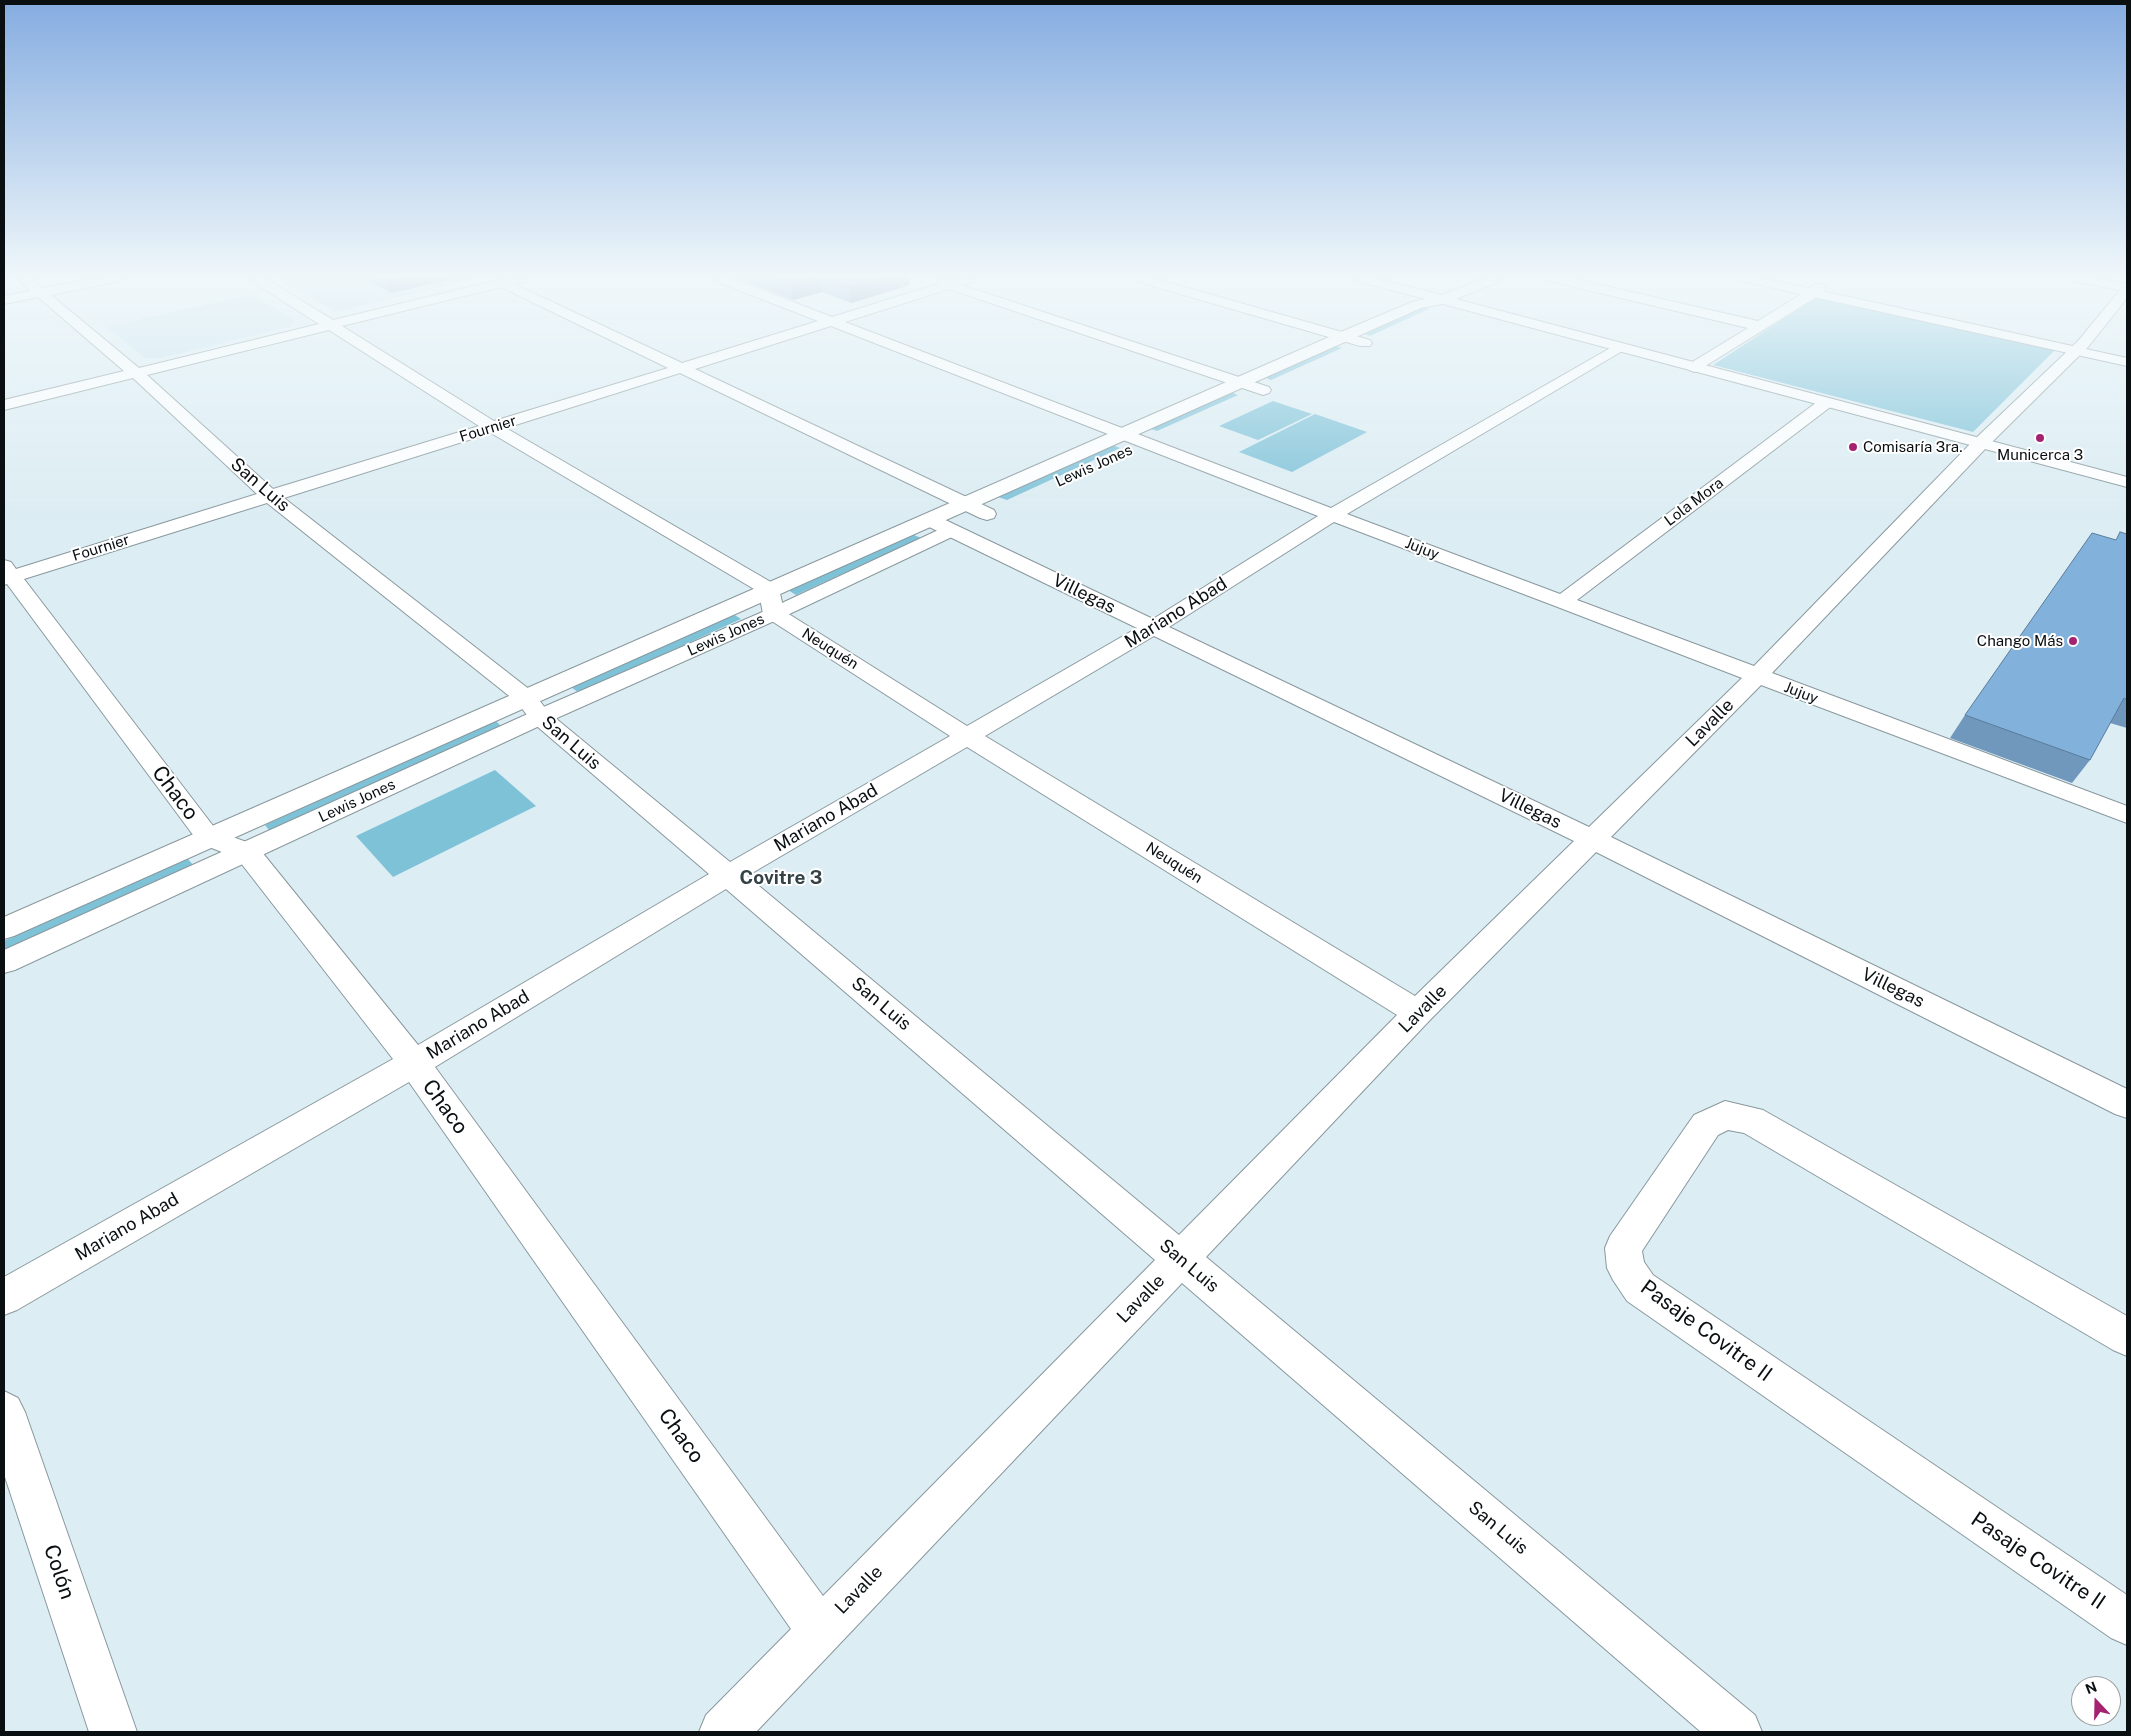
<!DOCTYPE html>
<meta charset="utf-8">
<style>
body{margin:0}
#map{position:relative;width:2131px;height:1736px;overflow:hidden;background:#dcedf3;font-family:"Public Sans",sans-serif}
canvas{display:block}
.frame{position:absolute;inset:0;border:5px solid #0a0f12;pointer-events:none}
.north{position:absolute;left:2071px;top:1676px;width:50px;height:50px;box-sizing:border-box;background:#fff;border:1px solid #9d9fa0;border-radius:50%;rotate:339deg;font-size:14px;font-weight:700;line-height:20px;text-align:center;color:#0a0f12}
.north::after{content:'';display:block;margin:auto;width:18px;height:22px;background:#a52270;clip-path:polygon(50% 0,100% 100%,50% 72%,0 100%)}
</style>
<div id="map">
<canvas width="2131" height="1736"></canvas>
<div class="frame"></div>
<div class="north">N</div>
</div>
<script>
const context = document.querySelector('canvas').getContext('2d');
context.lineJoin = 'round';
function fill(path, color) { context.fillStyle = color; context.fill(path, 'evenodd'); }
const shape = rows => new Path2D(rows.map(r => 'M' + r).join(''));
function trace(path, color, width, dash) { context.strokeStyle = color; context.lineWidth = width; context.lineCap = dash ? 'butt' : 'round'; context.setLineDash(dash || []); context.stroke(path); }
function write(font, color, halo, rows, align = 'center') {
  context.font = font + ' "Public Sans",sans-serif'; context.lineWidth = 4; context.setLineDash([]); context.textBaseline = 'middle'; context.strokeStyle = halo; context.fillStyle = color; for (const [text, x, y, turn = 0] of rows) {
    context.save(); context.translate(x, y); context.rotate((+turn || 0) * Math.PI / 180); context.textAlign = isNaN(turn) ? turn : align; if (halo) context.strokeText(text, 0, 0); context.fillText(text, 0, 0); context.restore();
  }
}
fill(shape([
 [275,278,479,278,336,312],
 [252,294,295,321,289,327,161,358,145,358,106,327]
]), '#c8e2ec');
fill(shape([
 [1817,297,2056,349,1973,432,1713,365],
 [1421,307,1429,309,1370,336,1362,333],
 [1334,346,1342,348,1271,380,1263,377],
 [1230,392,1238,395,1157,431,1148,428],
 [1273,401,1312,414,1258,440,1219,426],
 [1315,414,1367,432,1292,472,1239,452],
 [1112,445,1120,448,1007,500,998,497],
 [912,534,921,538,796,595,788,590],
 [733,614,741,619,579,693,571,687],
 [495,720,502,727,271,833,265,825],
 [495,770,536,806,393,877,356,836],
 [187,858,194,866,4,953,4,941]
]), '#7ec2d8');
const minor = shape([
 [17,278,31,278,43,288,97,278,122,278,121,281,51,295,139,368,319,324,251,281,250,278,265,278,333,320,502,279,525,278,524,282,514,284,682,363,818,321,715,281,714,278,731,278,832,317,938,284,939,280,977,278,976,281,962,285,1269,387,1271,390,1269,393,1263,395,1257,393,949,289,845,322,1331,508,1619,343,1624,344,1626,347,1624,350,1347,514,1560,594,1821,399,1833,399,1835,402,1833,405,1577,600,1754,666,1975,439,2078,341,2120,290,2071,281,2070,278,2095,278,2127,284,2127,298,2088,347,1987,447,1772,673,2127,806,2127,823,1761,685,1611,837,2127,1089,2127,1118,2115,1114,1596,852,1429,1021,1206,1257,1755,1715,1762,1732,1701,1732,1182,1283,756,1732,699,1732,706,1715,791,1629,409,1082,17,1310,4,1315,4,1277,393,1059,237,858,199,843,7,584,4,585,4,560,11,562,16,569,257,494,133,378,4,410,4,400,124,371,38,297,4,304,4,296,30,291,17,278],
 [501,287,668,368,494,421,342,326,501,287],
 [831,326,1318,516,1153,619,937,516,930,514,923,516,921,520,923,524,1137,628,967,726,784,611,779,589,776,585,506,428,680,373,980,518,987,520,994,518,996,514,994,510,695,369,831,326],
 [329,330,479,426,273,489,147,375,329,330],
 [491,433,759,592,763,614,767,618,950,736,730,862,548,712,534,693,284,498,491,433],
 [267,503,518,703,532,722,709,874,418,1045,257,846,217,831,24,579,267,503],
 [1334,522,1555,606,1742,678,1589,827,1169,627,1334,522],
 [1154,636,1574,841,1415,996,985,736,1154,636],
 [967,747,1397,1015,1179,1235,747,876,967,747],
 [726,889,1155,1260,823,1596,435,1067,726,889],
 [1134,278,1153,278,1370,340,1372,343,1370,346,1360,346,1135,281,1134,278],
 [1548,278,1570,278,1758,321,1808,290,1814,284,1824,284,1826,287,1818,296,1699,370,1694,372,1689,370,1686,367,1689,364,1748,328,1549,281,1548,278],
 [1725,1101,1763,1110,2127,1316,2127,1356,2113,1350,1744,1133,1728,1130,1718,1135,1642,1251,1644,1262,1653,1275,2127,1595,2127,1645,2111,1638,1627,1301,1613,1280,1607,1268,1605,1248,1610,1236,1694,1115,1725,1101],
 [4,1391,18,1398,25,1412,137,1732,89,1732,4,1474,4,1391]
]);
const tertiary = shape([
 [1740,278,1763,278,2127,358,2127,366,1746,282,1741,281,1740,278]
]);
const secondary = shape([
 [1355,278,1375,278,1442,295,1485,278,1502,278,1501,281,1456,299,2127,477,2127,487,1443,304,1421,308,14,936,4,939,4,917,1336,334,1412,302,1426,299,1356,281,1355,278],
 [949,525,956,527,959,531,956,535,781,618,548,722,15,970,4,973,4,950,532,712,767,610,949,525]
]);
trace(minor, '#88989e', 2);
trace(tertiary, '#88989e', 2);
trace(secondary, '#88989e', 2);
fill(minor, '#fff');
fill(tertiary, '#fff');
fill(secondary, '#fff');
fill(shape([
 [363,278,457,278,391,293],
 [736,278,909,278,910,285,851,303,822,292,793,300],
 [2127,534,2127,728,2110,723,2090,760,2072,783,1950,738,1965,715,2116,540]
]), '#7098bd');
fill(shape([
 [400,278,457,278,391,293,387,281],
 [812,278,820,278,822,292,793,300,791,284],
 [878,278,909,278,910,285,851,303,849,286]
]), '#5b7c9a');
const building = shape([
 [381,278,400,278,387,281,381,278],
 [776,278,812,278,791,284,776,278],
 [826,278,878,278,849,286,826,278],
 [2120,532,2127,534,2127,700,2124,698,2090,760,1965,715,2092,533,2116,540,2120,532]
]);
fill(building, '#82b1dc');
trace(building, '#5b7c9a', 1);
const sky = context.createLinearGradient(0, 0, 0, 521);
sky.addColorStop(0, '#85ace0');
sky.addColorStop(0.53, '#eff7fa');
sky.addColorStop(1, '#eff7fa00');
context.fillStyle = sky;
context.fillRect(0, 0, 2131, 521);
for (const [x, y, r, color] of [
 [2040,438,5,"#a52270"],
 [1853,447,5,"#a52270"],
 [2073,641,5,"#a52270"]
]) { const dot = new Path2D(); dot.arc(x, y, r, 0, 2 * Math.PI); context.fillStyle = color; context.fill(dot); trace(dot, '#fff', 2); }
write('15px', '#0a0f12', '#fff', [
 ["Fournier",488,429,-17],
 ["Lewis Jones",1094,466,-24],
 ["Lola Mora",1694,502,-37],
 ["Fournier",101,548,-17],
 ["Jujuy",1422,549,21],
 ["Lewis Jones",726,635,-24],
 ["Neuquén",830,649,32],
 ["Jujuy",1801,693,21],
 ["Lewis Jones",357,801,-25],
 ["Neuquén",1174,863,32]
]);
write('15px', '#0a0f12', '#fff', [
 ["Comisaría 3ra.",1863,447],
 ["Municerca 3",2040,455,"center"],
 ["Chango Más",2063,641,"right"]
], 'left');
write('18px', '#0a0f12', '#fff', [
 ["San Luis",260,485,41],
 ["Villegas",1084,594,26],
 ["Mariano Abad",1176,613,-32],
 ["Lavalle",1710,723,-45],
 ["San Luis",571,743,41],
 ["Villegas",1530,809,26],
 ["Mariano Abad",826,818,-30],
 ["Villegas",1893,988,26],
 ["San Luis",881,1004,40],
 ["Lavalle",1423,1009,-45],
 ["Mariano Abad",478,1025,-31],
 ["Mariano Abad",127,1227,-30],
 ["San Luis",1189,1266,40],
 ["Lavalle",1141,1299,-46],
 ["San Luis",1498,1528,40],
 ["Lavalle",859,1590,-46]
]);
write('bold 19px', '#344247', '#fff', [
 ["Covitre 3",781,878]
]);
write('21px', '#0a0f12', '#fff', [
 ["Chaco",175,793,53],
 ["Chaco",445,1107,54],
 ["Pasaje Covitre II",1706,1331,36],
 ["Chaco",681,1436,54],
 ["Pasaje Covitre II",2038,1561,34],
 ["Colón",59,1572,71]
]);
</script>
